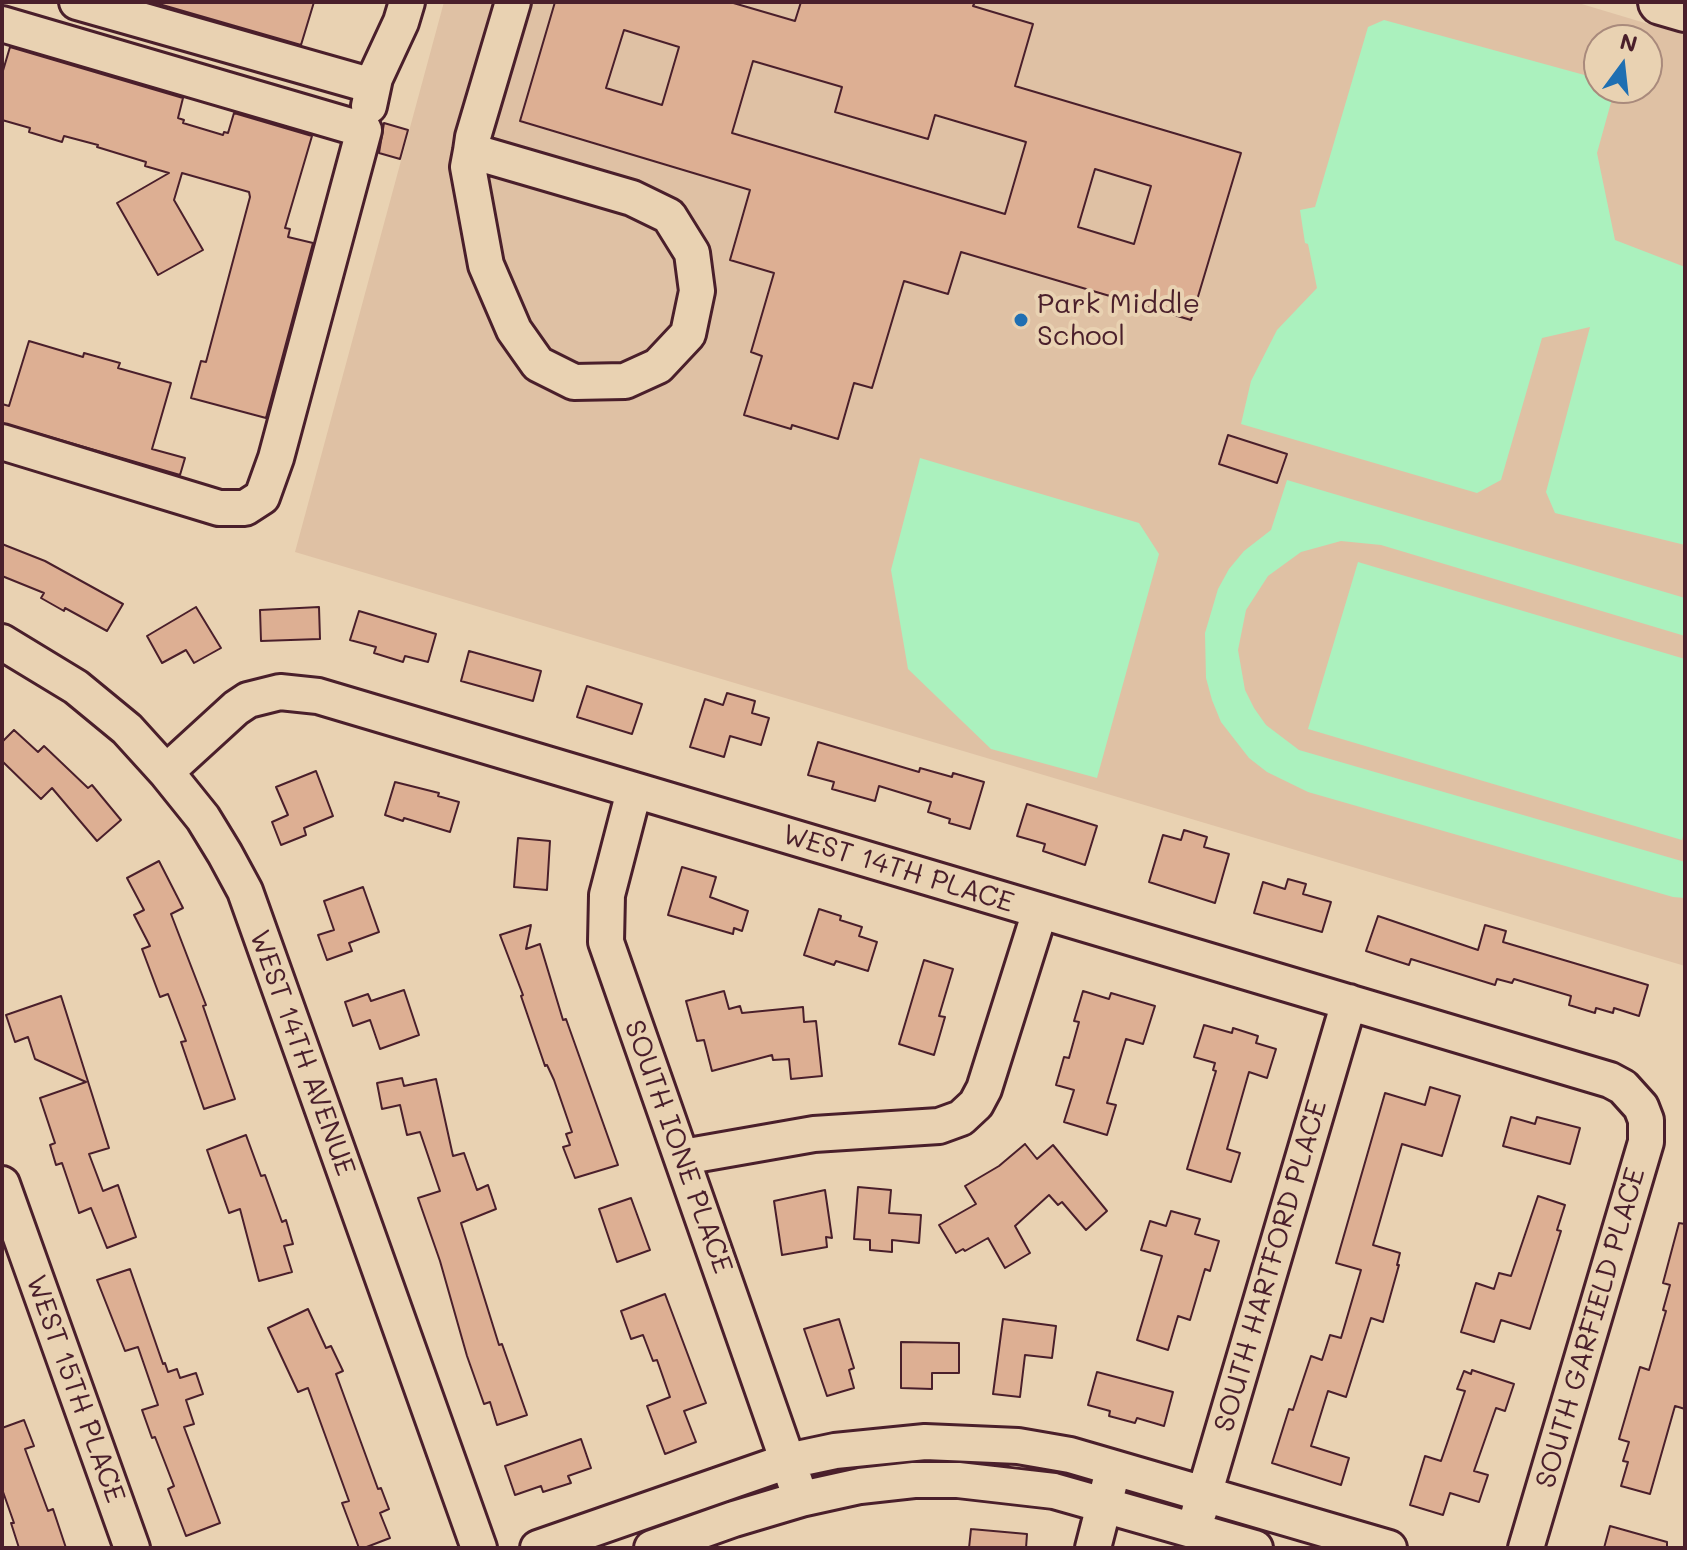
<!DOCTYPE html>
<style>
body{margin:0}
#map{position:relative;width:1687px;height:1550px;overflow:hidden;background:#e9d2b2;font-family:Mali,sans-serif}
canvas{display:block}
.frame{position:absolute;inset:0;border:4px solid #4a1f2b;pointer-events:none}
.north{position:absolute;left:1583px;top:24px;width:80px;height:80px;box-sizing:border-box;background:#e9d2b2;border:2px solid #a98a7c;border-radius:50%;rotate:15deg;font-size:22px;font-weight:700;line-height:32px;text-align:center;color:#4a1f2b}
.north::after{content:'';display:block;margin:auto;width:28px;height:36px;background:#1f6fb2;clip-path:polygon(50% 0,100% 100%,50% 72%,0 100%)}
</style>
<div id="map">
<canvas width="1687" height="1550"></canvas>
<div class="frame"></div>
<div class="north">N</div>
</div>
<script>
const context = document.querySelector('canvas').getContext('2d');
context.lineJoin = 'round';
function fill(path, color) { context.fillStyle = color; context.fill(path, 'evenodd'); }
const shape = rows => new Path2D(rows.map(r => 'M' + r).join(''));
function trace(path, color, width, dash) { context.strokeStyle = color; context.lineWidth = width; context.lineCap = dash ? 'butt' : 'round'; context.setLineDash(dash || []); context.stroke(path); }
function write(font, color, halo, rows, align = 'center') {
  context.font = font + ' Mali,sans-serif'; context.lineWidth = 8; context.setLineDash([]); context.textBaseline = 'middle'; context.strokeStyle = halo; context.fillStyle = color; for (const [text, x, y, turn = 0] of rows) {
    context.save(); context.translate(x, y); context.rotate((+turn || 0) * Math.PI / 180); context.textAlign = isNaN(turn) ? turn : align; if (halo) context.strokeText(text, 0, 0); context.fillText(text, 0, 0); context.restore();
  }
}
fill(shape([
 [444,2,1575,2,1685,35,1685,966,295,552],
 [1599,40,1647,40,1647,88,1599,88]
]), '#dfc1a4');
fill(shape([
 [1384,20,1599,79,1599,88,1615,88,1597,153,1615,240,1685,267,1685,545,1555,513,1546,492,1590,327,1542,338,1501,480,1477,493,1241,424,1251,381,1277,330,1317,288,1308,244,1305,243,1300,210,1315,207,1368,27],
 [920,458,1139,523,1159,554,1097,778,991,749,908,669,891,570],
 [1287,480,1685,598,1685,636,1381,545,1341,541,1301,552,1268,576,1246,610,1238,650,1245,690,1254,708,1266,725,1299,750,1685,862,1685,898,1673,897,1308,792,1267,772,1249,758,1221,722,1212,700,1206,678,1205,633,1218,589,1229,569,1244,551,1271,530],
 [1358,562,1685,659,1685,828,1682,840,1308,729]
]), '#abf1be');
const building = shape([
 [152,2,314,2,301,45,152,2],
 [555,2,730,2,795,21,801,2,975,2,973,6,1033,24,1015,86,1241,153,1191,320,961,252,948,294,904,281,872,388,854,383,838,439,792,425,791,429,744,415,762,356,751,352,774,273,730,260,750,190,520,121,555,2],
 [624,30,679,47,662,105,606,88,624,30],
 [753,61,842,87,835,112,928,139,935,115,1026,142,1005,214,732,133,753,61],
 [1095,169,1151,186,1134,244,1078,227,1095,169],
 [10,47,183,98,178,118,184,120,183,123,223,135,224,132,228,133,234,113,312,136,285,228,290,229,288,237,313,243,266,418,191,398,201,361,206,362,250,197,249,192,182,173,174,200,203,250,158,275,117,203,169,173,145,166,146,162,97,147,98,145,64,136,62,142,29,132,30,128,2,120,2,74,10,47],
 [384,123,408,130,400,159,379,153,384,123],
 [29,341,83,357,84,353,120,363,118,368,171,383,152,449,185,458,180,475,2,423,2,404,9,406,29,341],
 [1228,435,1287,454,1277,483,1219,464,1228,435],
 [2,544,45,561,123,604,107,631,65,608,64,611,41,598,44,593,2,576,2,544],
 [196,607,221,648,194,663,186,650,162,663,147,636,196,607],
 [319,607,320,639,261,641,260,610,319,607],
 [359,611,436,634,428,662,405,656,403,662,374,653,376,647,350,640,359,611],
 [469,651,541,671,533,701,461,681,469,651],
 [587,686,642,704,632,734,577,717,587,686],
 [727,693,755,701,752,713,769,718,761,745,730,736,724,757,690,747,705,699,723,705,727,693],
 [14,730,38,752,44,746,88,788,92,785,121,820,97,841,52,788,41,799,2,761,2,742,14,730],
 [818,742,919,772,920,768,952,777,953,773,984,782,970,829,949,823,950,819,928,812,931,802,879,786,875,801,832,789,834,782,808,775,818,742],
 [316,771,333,816,304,828,306,835,281,845,272,822,288,815,276,787,316,771],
 [395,782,439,793,438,796,459,802,450,832,404,818,403,821,385,815,395,782],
 [1027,804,1097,826,1085,865,1043,851,1045,844,1017,836,1027,804],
 [1184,830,1207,837,1204,847,1229,854,1215,903,1149,882,1163,835,1181,840,1184,830],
 [518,838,550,841,547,890,514,887,518,838],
 [159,861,183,908,171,914,206,1005,203,1006,235,1099,204,1109,181,1042,186,1041,168,994,160,997,142,949,150,946,134,915,144,910,127,878,159,861],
 [682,867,716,877,710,897,748,911,742,931,734,928,733,934,668,915,682,867],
 [1288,879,1306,884,1303,894,1331,902,1322,932,1254,913,1263,882,1285,889,1288,879],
 [363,887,379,932,349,943,352,951,327,960,318,935,334,930,324,901,363,887],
 [819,909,841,916,840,920,862,927,859,936,877,942,868,971,836,961,834,965,804,955,819,909],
 [1378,916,1478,950,1485,925,1506,931,1503,942,1648,985,1639,1016,1614,1008,1613,1013,1596,1008,1595,1013,1569,1005,1571,996,1514,979,1512,983,1497,979,1495,985,1411,959,1409,965,1366,951,1378,916],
 [531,925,526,949,540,944,563,1020,566,1019,618,1165,575,1178,563,1147,570,1145,566,1134,572,1132,554,1080,547,1065,545,1066,521,996,523,995,500,935,531,925],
 [924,960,953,969,939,1016,945,1017,934,1055,899,1044,924,960],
 [404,990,419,1035,380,1049,370,1020,353,1026,345,1002,368,994,371,1001,404,990],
 [724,991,729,1009,740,1006,742,1013,803,1007,804,1022,816,1021,822,1076,791,1079,789,1059,773,1060,772,1055,712,1071,704,1040,697,1041,686,1001,724,991],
 [1083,991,1109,999,1111,993,1155,1006,1143,1044,1126,1039,1107,1103,1116,1105,1107,1135,1064,1122,1074,1090,1056,1085,1064,1057,1069,1058,1079,1022,1074,1021,1083,991],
 [61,996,109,1148,89,1154,103,1191,118,1185,136,1237,107,1248,91,1208,79,1213,62,1163,56,1165,50,1145,55,1143,40,1098,86,1082,35,1059,28,1037,15,1042,6,1015,61,996],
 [1204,1025,1232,1033,1233,1028,1258,1036,1256,1043,1276,1049,1267,1078,1249,1072,1227,1149,1240,1153,1231,1182,1187,1169,1216,1071,1213,1070,1215,1063,1194,1057,1204,1025],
 [402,1078,404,1086,436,1079,453,1156,464,1153,477,1190,488,1185,496,1209,461,1223,499,1345,502,1344,527,1415,497,1425,490,1402,484,1404,467,1356,440,1261,418,1198,440,1191,420,1132,407,1135,400,1105,382,1109,377,1083,402,1078],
 [1430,1087,1460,1096,1442,1156,1402,1144,1373,1245,1400,1253,1397,1265,1399,1265,1383,1322,1371,1318,1346,1397,1328,1391,1311,1446,1349,1458,1341,1485,1272,1463,1289,1409,1293,1410,1311,1356,1322,1360,1330,1335,1341,1338,1361,1270,1336,1263,1385,1093,1425,1105,1430,1087],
 [1511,1117,1535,1124,1537,1117,1580,1128,1570,1164,1503,1146,1511,1117],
 [246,1135,261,1176,265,1175,282,1222,286,1220,293,1244,284,1246,292,1272,259,1281,240,1209,229,1213,207,1150,246,1135],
 [1025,1144,1037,1159,1053,1145,1107,1211,1086,1230,1062,1202,1058,1205,1049,1195,1015,1226,1030,1253,1005,1268,988,1238,965,1251,963,1249,956,1253,939,1225,976,1204,965,1186,999,1166,1025,1144],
 [858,1187,891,1190,889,1213,921,1215,919,1243,892,1240,892,1252,870,1250,870,1240,854,1239,858,1187],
 [825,1190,832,1238,826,1237,827,1247,782,1255,774,1201,825,1190],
 [1538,1196,1565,1205,1557,1230,1561,1231,1530,1329,1501,1320,1494,1342,1461,1332,1476,1283,1494,1289,1499,1273,1511,1276,1538,1196],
 [631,1198,650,1250,617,1262,599,1209,631,1198],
 [1171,1211,1200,1219,1195,1234,1219,1241,1210,1271,1205,1269,1190,1320,1178,1316,1168,1350,1137,1340,1162,1256,1141,1250,1150,1221,1166,1226,1171,1211],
 [1679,1223,1685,1224,1685,1409,1675,1406,1650,1494,1621,1486,1628,1462,1623,1461,1629,1442,1619,1439,1640,1367,1649,1370,1666,1311,1663,1310,1670,1285,1663,1283,1679,1223],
 [130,1269,163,1364,165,1363,168,1372,177,1369,180,1378,196,1373,203,1394,186,1400,194,1424,184,1427,220,1523,186,1536,168,1489,174,1486,155,1437,152,1438,142,1410,158,1405,138,1347,125,1351,97,1280,130,1269],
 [665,1294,706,1403,684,1411,696,1442,665,1454,647,1406,670,1397,657,1360,653,1361,643,1335,631,1339,621,1311,665,1294],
 [308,1309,326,1348,331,1346,343,1371,336,1374,378,1489,381,1488,389,1509,380,1513,390,1538,364,1548,359,1548,342,1503,349,1501,308,1388,298,1392,268,1328,308,1309],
 [839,1319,854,1368,849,1370,854,1388,827,1396,804,1329,839,1319],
 [1003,1319,1056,1326,1052,1358,1025,1355,1020,1397,993,1394,1003,1319],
 [901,1342,959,1343,959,1373,932,1373,932,1389,901,1388,901,1342],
 [1472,1370,1514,1384,1505,1411,1496,1408,1474,1471,1488,1475,1479,1502,1450,1493,1443,1515,1410,1505,1425,1456,1441,1461,1465,1391,1457,1389,1464,1371,1471,1374,1472,1370],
 [1097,1372,1173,1392,1164,1426,1137,1418,1135,1423,1109,1416,1110,1411,1088,1405,1097,1372],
 [24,1420,34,1446,25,1449,48,1511,53,1509,66,1548,19,1548,11,1523,14,1523,2,1489,2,1428,24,1420],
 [581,1439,591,1468,568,1476,571,1483,543,1492,541,1486,515,1495,505,1466,581,1439],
 [1610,1526,1667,1542,1667,1548,1604,1548,1610,1526],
 [971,1529,1027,1534,1026,1548,969,1548,971,1529]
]);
fill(building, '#ddaf93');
trace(building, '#4a1f2b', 2);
const minor = shape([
 [77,2,373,86],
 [2,24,364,130,276,458,262,497,245,508,219,508,2,442],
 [369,106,375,78,401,22,407,2],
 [471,151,632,198,669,216,692,253,697,291,688,334,658,366,625,381,574,382,538,364,514,330,486,265,468,167,471,151,473,137,513,2],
 [2,642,76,687,127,729,166,772,203,818,225,854,245,891,479,1548],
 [166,772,236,708,248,700,280,692,318,696,1610,1080,1623,1087,1641,1107,1646,1120,1646,1142,1526,1548],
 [634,791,607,895,606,942,801,1499],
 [683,1157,814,1134,939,1126,961,1118,976,1104,984,1089,1040,911],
 [2,1184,132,1548],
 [1199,1512,1349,1002],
 [538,1548,788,1461,835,1451,925,1442,1018,1446,1070,1455,1389,1548],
 [652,1548,734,1519,801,1499,860,1486,914,1480,958,1480,1054,1491,1255,1548],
 [1093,1548,1110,1482]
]);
const major = shape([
 [1661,2,1685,9]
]);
trace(minor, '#4a1f2b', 40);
trace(major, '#4a1f2b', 50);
trace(minor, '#e9d2b2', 34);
trace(major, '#e9d2b2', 44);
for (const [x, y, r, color] of [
 [1021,320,8,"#1f6fb2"]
]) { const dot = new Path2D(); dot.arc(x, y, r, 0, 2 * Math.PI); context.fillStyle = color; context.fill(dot); trace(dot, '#e9d2b2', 3); }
write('28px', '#4a1f2b', '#e9d2b2', [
 ["Park Middle",1037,304],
 ["School",1037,336]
], 'left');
write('28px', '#4a1f2b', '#e9d2b2', [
 ["WEST 14TH PLACE",898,869,17],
 ["WEST 14TH AVENUE",302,1053,70],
 ["SOUTH IONE PLACE",678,1147,70],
 ["SOUTH HARTFORD PLACE",1271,1266,-74],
 ["SOUTH GARFIELD PLACE",1591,1328,-74],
 ["WEST 15TH PLACE",75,1389,70]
]);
</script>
